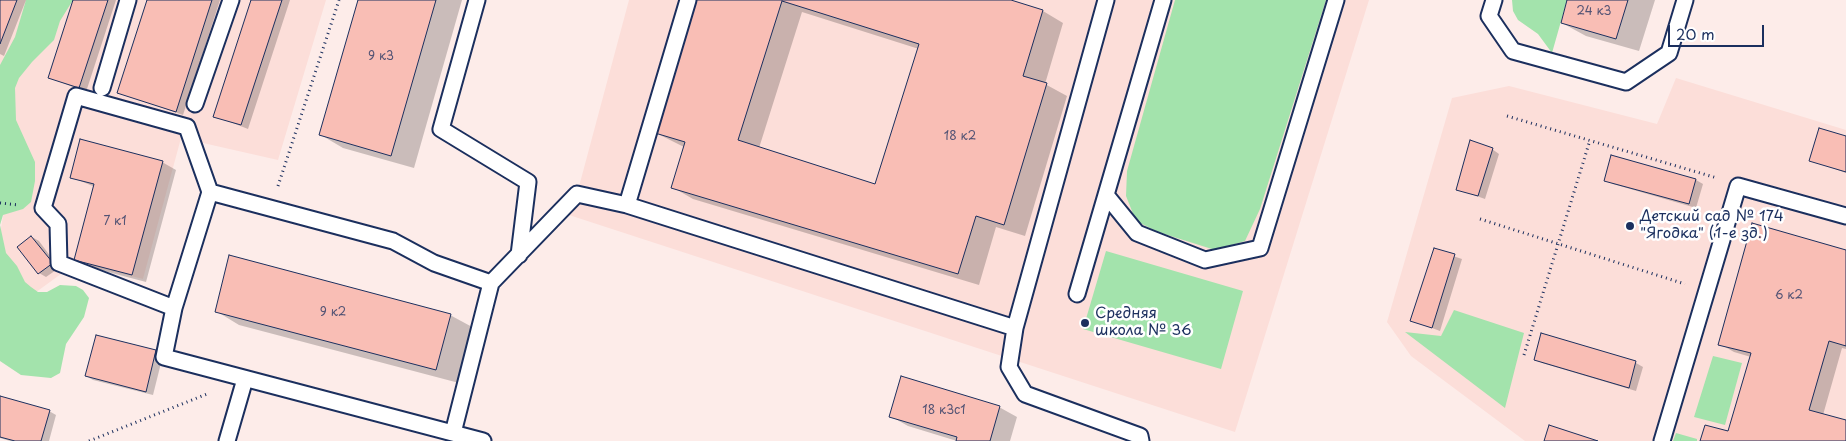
<!DOCTYPE html>
<meta charset="utf-8">
<style>
body{margin:0}
#map{position:relative;width:1846px;height:441px;overflow:hidden;background:#fdece9;font-family:"Playpen Sans",sans-serif}
canvas{display:block}
.scale{position:absolute;left:1668px;top:25px;width:96px;height:22px;box-sizing:border-box;border:2px solid #1b2f5e;border-top:0;padding-left:6px;font-size:15px;line-height:18px;white-space:nowrap;color:#1b2f5e;-webkit-text-stroke:4px #fff;paint-order:stroke}
</style>
<div id="map">
<canvas width="1846" height="441"></canvas>
<div class="scale">20 m</div>
</div>
<script>
const context = document.querySelector('canvas').getContext('2d');
context.lineJoin = 'round';
function fill(path, color) { context.fillStyle = color; context.fill(path, 'evenodd'); }
const shape = rows => new Path2D(rows.map(r => 'M' + r).join(''));
function trace(path, color, width, dash) { context.strokeStyle = color; context.lineWidth = width; context.lineCap = dash ? 'butt' : 'round'; context.setLineDash(dash || []); context.stroke(path); }
function write(font, color, halo, rows, align = 'center') {
  context.font = font + ' "Playpen Sans",sans-serif'; context.lineWidth = 5; context.setLineDash([]); context.textBaseline = 'middle'; context.strokeStyle = halo; context.fillStyle = color; for (const [text, x, y, turn = 0] of rows) {
    context.save(); context.translate(x, y); context.rotate((+turn || 0) * Math.PI / 180); context.textAlign = isNaN(turn) ? turn : align; if (halo) context.strokeText(text, 0, 0); context.fillText(text, 0, 0); context.restore();
  }
}
fill(shape([
 [0,0,326,0,278,160,181,138,143,279,76,263,28,298,0,251,0,233,18,132,0,124],
 [629,0,1369,0,1235,432,569,215,577,194],
 [1676,78,1846,130,1846,441,1525,441,1411,356,1387,322,1452,98,1509,86,1657,124]
]), '#fcded9');
fill(shape([
 [26,0,73,0,60,21,54,40,32,62,19,78,15,88,16,120,35,162,35,181,31,202,23,209,3,215,0,225,0,65,15,37],
 [1175,0,1326,0,1260,209,1245,241,1215,250,1158,232,1136,221,1126,196,1127,171],
 [1512,0,1567,0,1552,53,1538,34,1518,20,1513,11],
 [0,225,6,253,17,266,25,282,31,287,38,292,47,292,60,285,76,286,83,290,89,298,84,317,66,344,60,373,51,378,21,375,0,361],
 [1106,251,1243,291,1221,369,1083,329],
 [1454,310,1524,333,1505,408,1405,332,1441,336],
 [1713,356,1742,363,1725,425,1694,417],
 [1676,433,1697,439,1697,441,1673,441]
]), '#a3e3ac');
fill(shape([
 [0,0,26,0,4,56,0,54],
 [75,0,116,0,86,92,50,78],
 [148,0,220,0,183,115,118,92],
 [252,0,290,0,248,129,215,116],
 [359,0,462,0,414,168,343,148,321,135],
 [696,0,1007,0,1043,11,1063,23,1045,84,1067,96,1025,236,996,227,979,285,693,199,672,187,684,147,656,133],
 [802,12,919,49,876,185,759,148],
 [1569,0,1655,0,1639,51,1586,36,1562,23],
 [1846,137,1846,173,1811,160],
 [1492,149,1499,154,1485,199,1457,189],
 [1612,156,1696,180,1703,184,1696,208,1613,184,1606,180],
 [162,162,176,170,146,282,89,267,76,259,95,187,71,177],
 [32,237,39,241,59,268,46,277,39,273],
 [1435,250,1462,259,1440,331,1411,320],
 [1846,251,1846,349,1842,348,1823,415,1846,422,1846,441,1702,441,1729,433,1751,357,1734,352,1720,344],
 [216,311,450,315,474,328,459,383,239,325],
 [1542,335,1636,363,1643,367,1636,391,1542,363,1535,359],
 [97,336,156,351,163,355,153,395,93,380,86,376],
 [0,398,49,411,56,415,49,441,10,441,0,438],
 [999,407,1017,417,1010,441,957,441,908,426,890,416]
]), '#0003');
const building = shape([
 [0,0,17,0,0,44,0,0],
 [73,0,108,0,79,88,48,78,73,0],
 [147,0,212,0,176,112,117,93,147,0],
 [251,0,282,0,241,125,213,117,251,0],
 [358,0,436,0,391,156,319,135,358,0],
 [695,0,1011,0,1043,10,1023,76,1047,83,1004,225,976,216,958,274,671,188,685,142,655,133,695,0],
 [782,1,919,44,875,184,738,140,782,1],
 [1567,0,1628,0,1616,39,1561,23,1567,0],
 [1819,128,1846,136,1846,172,1809,161,1819,128],
 [80,139,163,161,132,275,74,260,94,184,70,178,80,139],
 [1470,140,1493,148,1478,196,1456,190,1470,140],
 [1611,155,1696,179,1689,204,1604,181,1611,155],
 [1752,223,1846,250,1846,346,1829,341,1809,410,1846,420,1846,441,1700,441,1705,425,1728,431,1751,353,1718,345,1752,223],
 [31,236,53,263,38,274,17,247,31,236],
 [1434,248,1455,254,1432,328,1410,321,1434,248],
 [229,255,451,314,436,370,215,312,229,255],
 [1541,333,1636,361,1629,388,1534,360,1541,333],
 [96,335,156,350,146,392,85,376,96,335],
 [901,376,1000,406,990,441,956,441,957,437,889,417,901,376],
 [0,396,50,410,41,441,15,441,0,437,0,396],
 [1549,425,1598,441,1544,441,1549,425]
]);
fill(building, '#f9beb5');
trace(building, '#1b2f5e', 1);
const lane = shape([
 [477,0,441,129,528,182,519,255],
 [688,0,627,205,1015,328],
 [1106,0,1015,328,1009,367,1025,394,1140,436,1141,441],
 [1494,0,1489,16,1513,51,1626,82,1669,53,1685,0],
 [102,88,128,0],
 [195,104,231,0],
 [210,192,393,241,434,263,491,283,577,194,627,205],
 [1106,195,1137,233,1205,260,1260,248,1336,0],
 [1077,294,1163,0],
 [174,308,59,263,58,224,43,208,76,96,187,127,210,192,174,308,164,357,483,441],
 [453,433,491,283],
 [227,441,245,379],
 [1662,441,1738,186,1846,216]
]);
trace(lane, '#1b2f5e', 19);
trace(shape([
 [1507,116,1717,178],
 [278,186,339,0],
 [0,203,19,205],
 [1480,219,1685,284],
 [1524,355,1590,140],
 [89,441,207,394]
]), '#1b2f5e', 3, [1, 4]);
trace(lane, '#fff', 15);
for (const [x, y, r, color] of [
 [1630,226,5,"#1b2f5e"],
 [1085,323,5,"#1b2f5e"]
]) { const dot = new Path2D(); dot.arc(x, y, r, 0, 2 * Math.PI); context.fillStyle = color; context.fill(dot); trace(dot, '#fff', 2); }
write('12px', '#525374', null, [
 ["24 к3",1594,12],
 ["9 к3",381,57],
 ["18 к2",960,137],
 ["7 к1",115,222],
 ["6 к2",1789,296],
 ["9 к2",333,313],
 ["18 к3с1",944,411]
]);
write('15px', '#1b2f5e', '#fff', [
 ["Детский сад № 174",1640,217],
 ["\"Ягодка\" (1-е зд.)",1640,234],
 ["Средняя",1095,314],
 ["школа № 36",1095,331]
], 'left');
</script>
